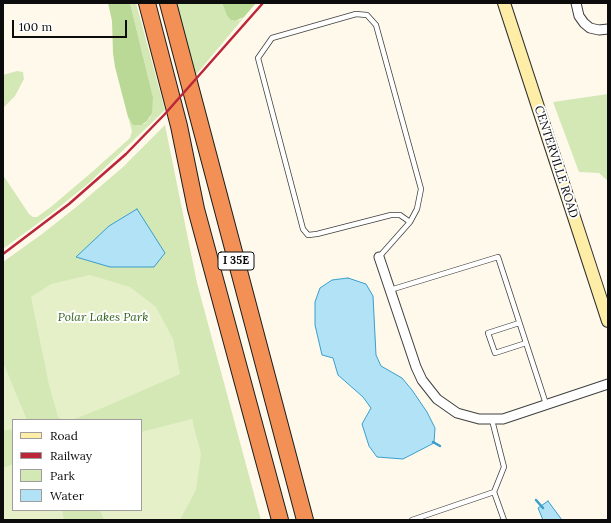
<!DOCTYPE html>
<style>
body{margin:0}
#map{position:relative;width:611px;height:523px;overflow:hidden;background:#fff9ec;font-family:Lora,serif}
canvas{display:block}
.frame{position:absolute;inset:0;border:4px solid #0c0c0c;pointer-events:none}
.legend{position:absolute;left:12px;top:419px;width:130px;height:92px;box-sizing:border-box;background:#fff;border:1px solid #9e9e9e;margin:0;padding:5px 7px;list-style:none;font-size:12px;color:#0c0c0c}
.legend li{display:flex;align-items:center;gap:8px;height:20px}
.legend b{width:20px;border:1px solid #9e9e9e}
.scale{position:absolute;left:12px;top:20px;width:115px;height:18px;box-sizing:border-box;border:2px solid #0c0c0c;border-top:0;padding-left:5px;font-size:12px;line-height:14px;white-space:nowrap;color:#0c0c0c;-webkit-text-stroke:3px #fff;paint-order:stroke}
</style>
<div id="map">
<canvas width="611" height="523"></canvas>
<div class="frame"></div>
<ul class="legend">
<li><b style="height:5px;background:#feeda7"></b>Road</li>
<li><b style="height:5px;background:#bb2639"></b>Railway</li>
<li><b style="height:11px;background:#d4e8b6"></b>Park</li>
<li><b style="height:11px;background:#b1e2f6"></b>Water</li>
</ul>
<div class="scale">100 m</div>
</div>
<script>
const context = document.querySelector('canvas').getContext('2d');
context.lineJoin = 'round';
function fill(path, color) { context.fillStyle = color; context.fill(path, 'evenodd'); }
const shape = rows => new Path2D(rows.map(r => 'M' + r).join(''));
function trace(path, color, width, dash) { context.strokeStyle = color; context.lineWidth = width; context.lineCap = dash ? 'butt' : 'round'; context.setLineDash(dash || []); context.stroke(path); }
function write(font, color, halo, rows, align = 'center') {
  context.font = font + ' Lora,serif'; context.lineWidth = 4; context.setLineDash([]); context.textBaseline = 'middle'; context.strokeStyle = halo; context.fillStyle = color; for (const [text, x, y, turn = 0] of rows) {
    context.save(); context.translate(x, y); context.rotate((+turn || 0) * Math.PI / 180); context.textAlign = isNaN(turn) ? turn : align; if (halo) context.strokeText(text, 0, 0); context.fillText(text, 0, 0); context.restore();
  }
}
fill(shape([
 [130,3,136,3,165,110,89,183,52,213,3,249,3,175,29,214,33,217,37,217,52,206,92,172,130,138,132,131,128,117,130,121,144,124,150,118,153,97],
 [176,3,222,3,227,16,233,21,240,20,246,15,195,76],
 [17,71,23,72,24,79,15,96,3,108,3,75],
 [608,94,608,181,599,173,579,172,553,102],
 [165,125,197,283,261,520,3,520,3,262,42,234,75,208,123,167],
 [13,420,141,420,141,510,13,510]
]), '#d4e8b6');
fill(shape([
 [108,3,130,3,153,97,152,113,147,121,141,125,133,125,128,117,115,67,113,53,112,21],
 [222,3,256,3,244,17,235,21,231,20,227,16]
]), '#bad996');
fill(shape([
 [90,275,130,287,156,307,173,339,180,374,105,407,72,420,63,420,58,417,49,385,31,297,51,284],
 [3,362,27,420,13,420,13,429,3,431],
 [192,419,201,454,196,490,180,520,104,520,100,510,141,510,141,432],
 [13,464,13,510,62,510,64,520,3,520,3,468]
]), '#e5f0c8');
const water = shape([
 [137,209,165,253,154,267,110,267,76,257,109,226,137,209],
 [348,278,366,284,373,296,376,355,381,366,402,378,412,390,427,412,435,428,434,443,403,459,377,457,369,446,362,424,371,408,363,397,338,375,333,358,322,355,315,325,315,302,320,288,332,280,348,278],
 [548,501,562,520,543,520,538,508,548,501]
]);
fill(water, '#b1e2f6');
trace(water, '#399ecc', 1);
trace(shape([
 [433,442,440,446],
 [536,500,543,508]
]), '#399ecc', 2.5);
const lane = shape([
 [379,257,410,222,417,209,421,189,376,25,367,15,356,14,272,38,258,58,303,229,308,235,317,234,391,215,400,215,410,222],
 [390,290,498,257,546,404],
 [519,323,488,333,495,353,526,343],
 [492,420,504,467,494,492,504,520],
 [412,520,494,492]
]);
const street = shape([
 [576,3,579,16,584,23,590,28,599,30,608,29],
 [379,257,416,367,422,380,437,399,457,413,479,419,503,419,608,384]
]);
const secondary = shape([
 [504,3,608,321]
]);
const highway = shape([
 [147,3,179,126,196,209,280,520],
 [168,3,305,520]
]);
trace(lane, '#3f3f3f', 6);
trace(street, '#3f3f3f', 11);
trace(secondary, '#2e2e2e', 14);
trace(highway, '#1d1d1d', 18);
trace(lane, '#fff', 4.5);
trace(street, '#fff', 9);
trace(secondary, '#feeda7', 12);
trace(highway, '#f39055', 16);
trace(shape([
 [3,254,69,204,126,154,164,115,263,3]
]), '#bb2639', 2.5);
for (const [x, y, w] of [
 [236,261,36]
]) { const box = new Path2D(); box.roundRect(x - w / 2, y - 9, w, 18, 3); context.fillStyle = '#fff'; context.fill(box); trace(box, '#0c0c0c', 1); }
write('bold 11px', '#0c0c0c', null, [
 ["I 35E",236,261]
]);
write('12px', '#0c0c0c', '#fff', [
 ["CENTERVILLE ROAD",556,162,72]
]);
write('italic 12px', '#32631d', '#fff', [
 ["Polar Lakes Park",103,318]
]);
</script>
